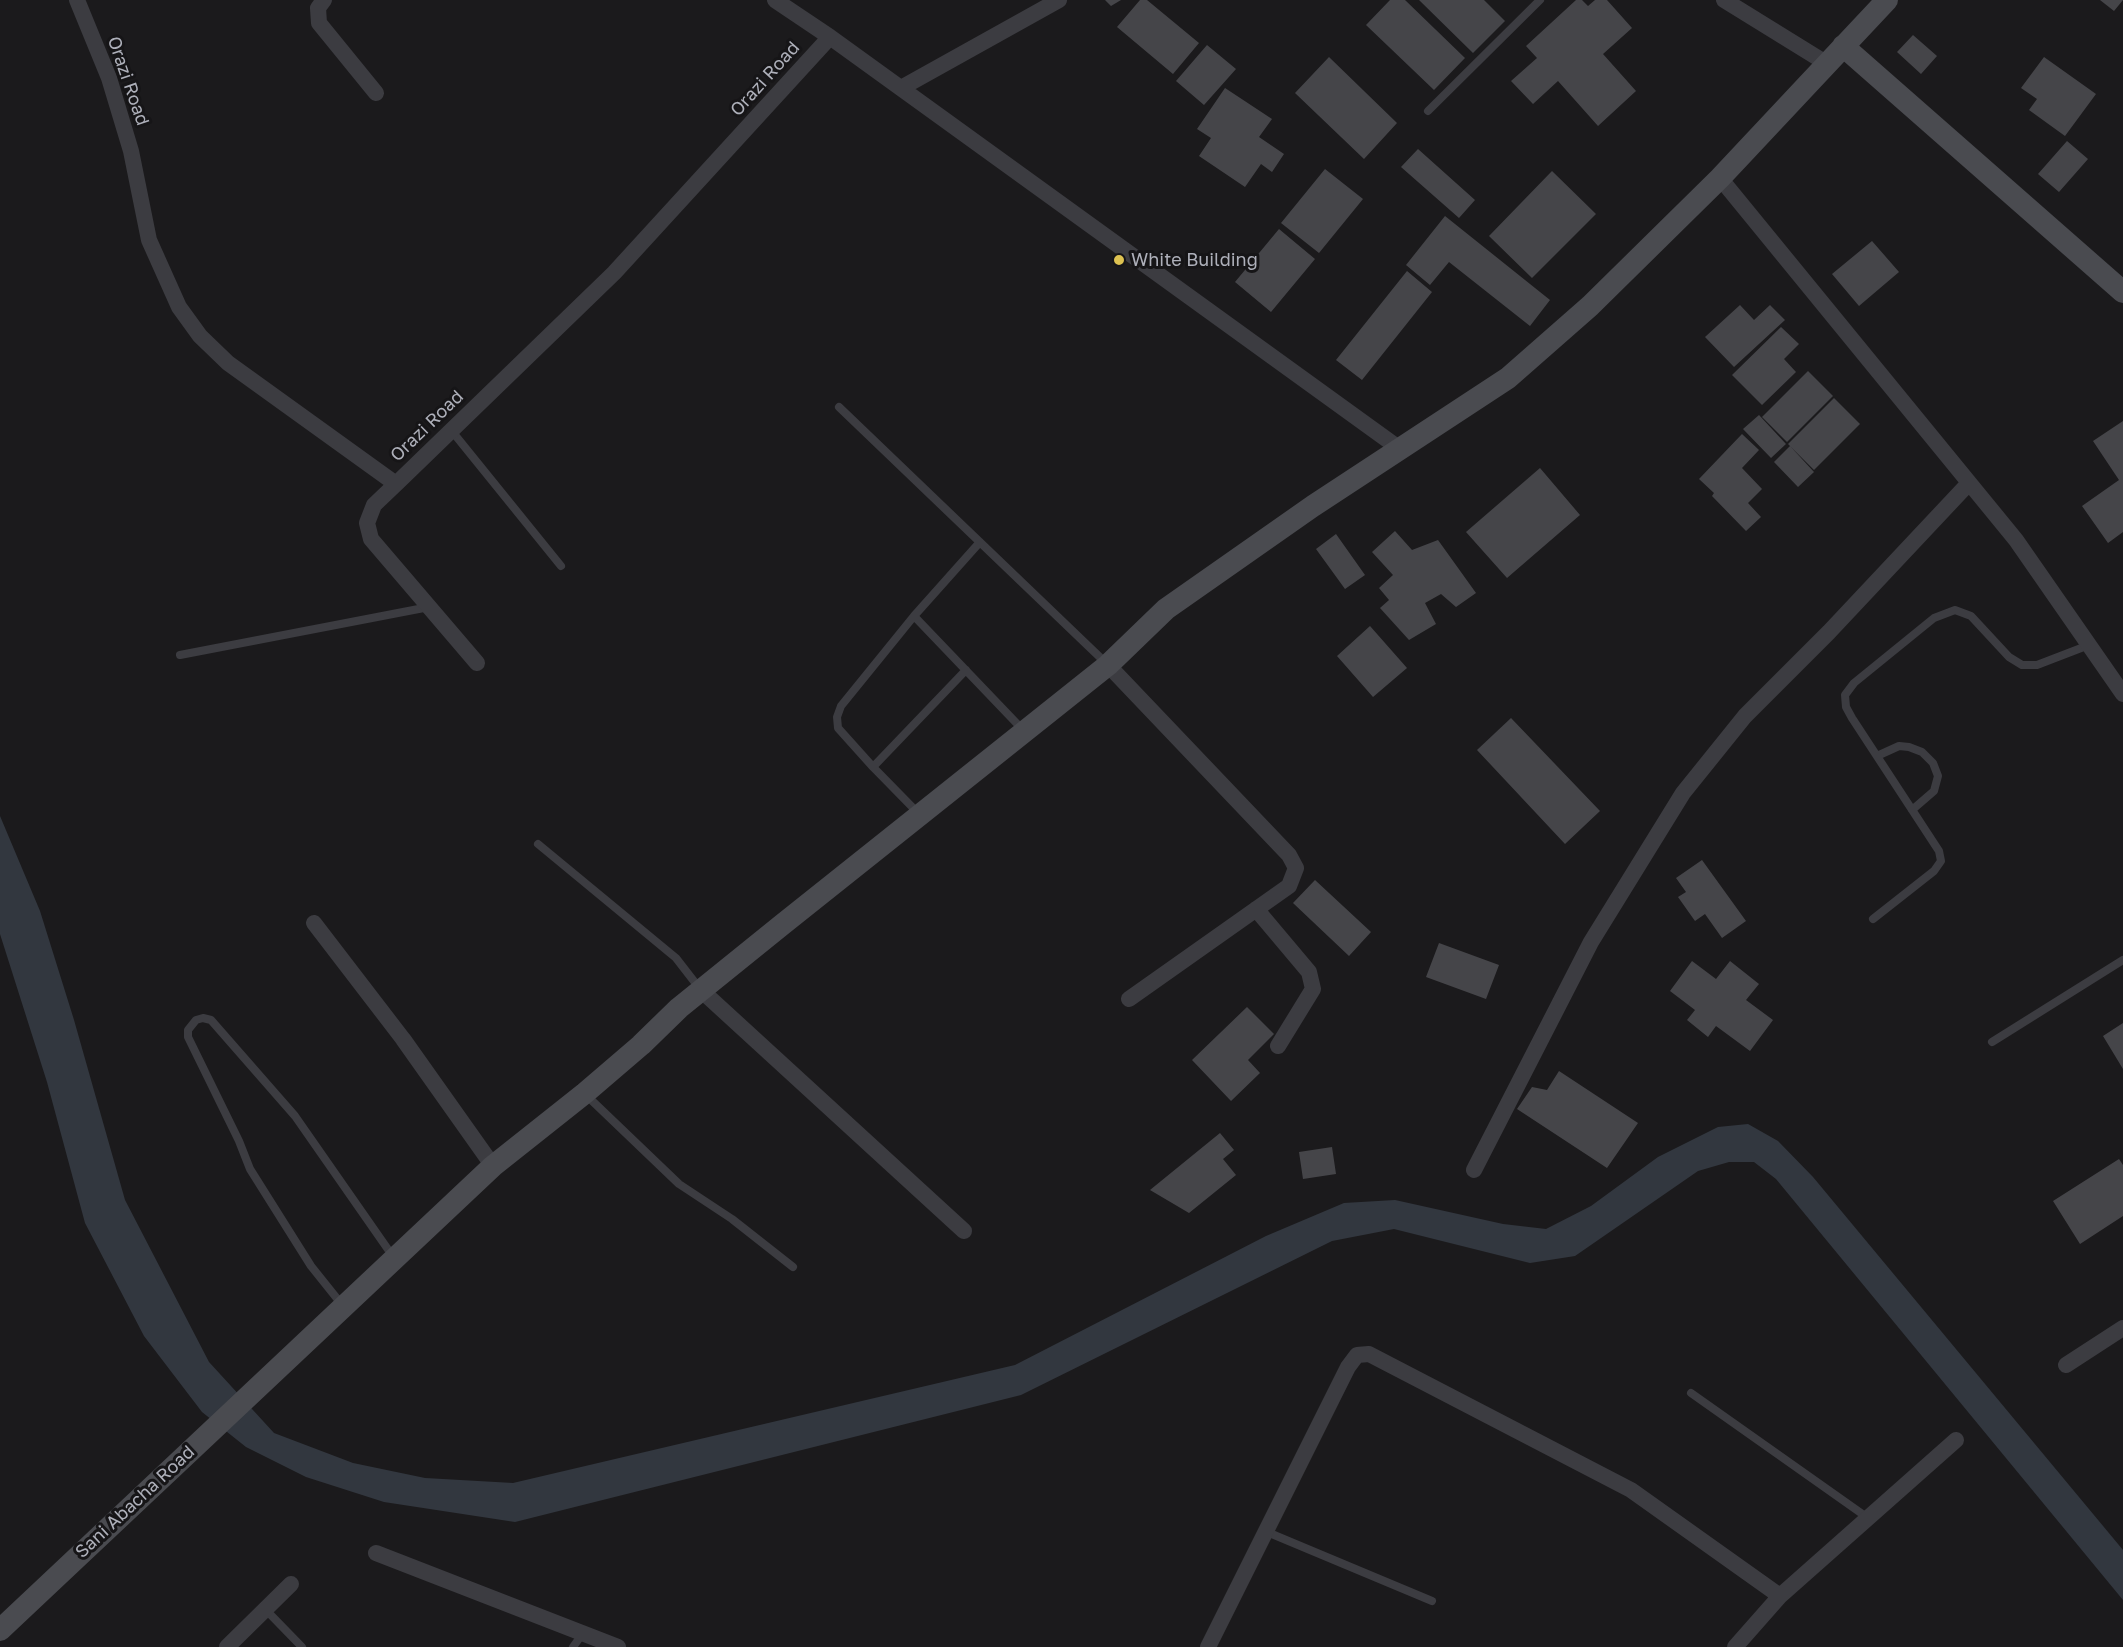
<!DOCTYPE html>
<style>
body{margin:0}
canvas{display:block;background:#1b1a1c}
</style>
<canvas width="2123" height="1647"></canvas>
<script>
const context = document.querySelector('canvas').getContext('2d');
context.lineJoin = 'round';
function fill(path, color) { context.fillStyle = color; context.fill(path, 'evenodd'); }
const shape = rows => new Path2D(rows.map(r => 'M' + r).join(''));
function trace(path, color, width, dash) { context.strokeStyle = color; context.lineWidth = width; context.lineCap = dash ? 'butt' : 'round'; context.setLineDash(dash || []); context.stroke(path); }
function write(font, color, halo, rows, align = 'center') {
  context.font = font + ' "Golos Text",sans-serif'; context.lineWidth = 6; context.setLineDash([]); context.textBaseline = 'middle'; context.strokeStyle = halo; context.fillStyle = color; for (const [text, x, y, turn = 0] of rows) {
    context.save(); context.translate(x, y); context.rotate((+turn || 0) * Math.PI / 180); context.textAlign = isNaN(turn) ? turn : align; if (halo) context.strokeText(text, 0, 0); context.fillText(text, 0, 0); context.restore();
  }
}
fill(shape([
 [0,816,40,911,74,1020,125,1200,209,1362,274,1433,353,1463,425,1478,513,1483,1015,1365,1266,1236,1344,1203,1395,1200,1503,1224,1546,1229,1591,1206,1658,1157,1718,1127,1748,1124,1778,1141,1813,1177,2123,1550,2123,1600,1776,1179,1754,1162,1729,1162,1698,1171,1575,1256,1530,1263,1394,1229,1332,1241,1021,1395,515,1522,384,1502,306,1477,246,1447,202,1412,144,1336,85,1223,47,1082,0,934]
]), '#32373f');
fill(shape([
 [1105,0,1121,0,1111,6],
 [1140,0,1147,0,1199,43,1173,74,1117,27],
 [1390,0,1405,0,1465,58,1434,90,1366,25],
 [1419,0,1484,0,1505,21,1473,53],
 [1576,0,1582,0,1588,6,1595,0,1607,0,1632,28,1603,54,1636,91,1598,126,1558,81,1533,104,1511,81,1537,58,1526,46],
 [2100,0,2123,0,2114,11],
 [1913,35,1937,56,1921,74,1897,52],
 [1207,45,1236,69,1204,105,1176,81],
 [1329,57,1397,123,1364,159,1295,93],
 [2044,57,2096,94,2065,136,2029,110,2037,99,2021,88],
 [1225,88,1272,119,1259,137,1284,154,1272,172,1261,164,1245,187,1199,156,1211,138,1197,129],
 [2067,141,2088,159,2059,192,2038,174],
 [1418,149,1475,200,1459,218,1401,167],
 [1325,169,1363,199,1319,253,1281,223],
 [1552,171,1596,214,1532,278,1489,236],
 [1445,216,1550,300,1530,326,1449,262,1430,285,1406,265],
 [1279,229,1315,259,1271,312,1235,282],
 [1872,241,1899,272,1859,306,1832,274],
 [1407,271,1432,292,1362,380,1336,360],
 [1740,305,1754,320,1770,305,1785,320,1734,367,1705,337],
 [1781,327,1799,344,1784,359,1796,372,1762,405,1732,375],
 [1808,371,1833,396,1787,442,1762,417],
 [1834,398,1860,424,1814,470,1788,444],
 [1759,415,1786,444,1771,458,1743,429],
 [2123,421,2123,532,2108,543,2082,506,2119,480,2093,441],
 [1742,434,1759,450,1742,468,1762,489,1748,503,1761,517,1746,531,1712,496,1714,493,1699,479],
 [1790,446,1814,472,1798,487,1774,462],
 [1540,468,1580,515,1507,578,1466,532],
 [1395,531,1412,550,1438,540,1476,593,1456,607,1441,594,1425,603,1436,624,1409,640,1380,608,1389,600,1379,588,1393,575,1372,552],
 [1336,534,1365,575,1345,589,1316,549],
 [1370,626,1407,668,1373,697,1337,656],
 [1511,718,1600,811,1565,844,1477,750],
 [1702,860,1746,921,1722,938,1705,914,1695,921,1678,897,1686,892,1676,878],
 [1315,880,1371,932,1349,956,1293,903],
 [1439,943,1499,965,1486,999,1426,977],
 [1692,961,1716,979,1730,961,1759,984,1746,1000,1773,1020,1750,1051,1716,1026,1708,1037,1687,1020,1695,1010,1670,991],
 [1247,1007,1274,1034,1248,1060,1260,1073,1231,1101,1192,1060],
 [2123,1023,2123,1069,2103,1036],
 [1559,1071,1638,1123,1607,1168,1517,1109,1532,1087,1547,1090],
 [1220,1133,1234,1150,1223,1159,1236,1175,1189,1213,1150,1190],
 [1332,1147,1336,1174,1303,1179,1299,1152],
 [2119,1159,2123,1165,2123,1216,2080,1244,2053,1201]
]), '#454549');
trace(shape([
 [1428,111,1540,0],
 [839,407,1107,664],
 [451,430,561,566],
 [914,616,1024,731],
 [180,655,429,607],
 [1877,756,1899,746,1909,747,1922,752,1933,763,1938,776,1934,791,1912,810],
 [873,767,966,670],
 [920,815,873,767,838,728,837,717,841,706,914,616,980,542],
 [538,844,676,958,700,989],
 [1873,919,1934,871,1941,861,1939,851,1852,718,1846,707,1845,695,1854,683,1934,618,1955,610,1971,616,2009,657,2022,665,2037,665,2089,645],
 [1992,1042,2123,960],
 [585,1094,679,1184,732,1219,793,1267],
 [343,1306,311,1266,250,1169,239,1141,188,1037,188,1030,196,1020,203,1018,211,1020,295,1116,394,1258],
 [1691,1393,1868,1518],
 [1267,1532,1432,1601],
 [265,1609,302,1647],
 [573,1647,583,1633]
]), '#3c3c41', 8);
trace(shape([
 [77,0,109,78,131,151,149,240,179,307,200,336,228,363,396,484,614,273,830,37],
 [324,0,318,8,319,23,376,93],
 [775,0,830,37,1400,449],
 [1724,0,1826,63],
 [901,88,1059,0],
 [1720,178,2016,540,2123,694],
 [396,484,374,505,367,523,371,539,477,663],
 [1108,665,1289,855,1296,868,1289,886,1129,999],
 [1256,909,1309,972,1313,989,1278,1046],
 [314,923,403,1039,493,1166],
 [702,991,964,1231],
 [1474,1170,1591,942,1683,793,1745,716,1829,632,1969,483],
 [2066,1365,2123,1328],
 [376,1553,618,1647],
 [227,1647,291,1584],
 [1208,1647,1348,1367,1357,1355,1369,1354,1631,1490,1780,1596],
 [1735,1647,1780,1596,1956,1440]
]), '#3c3c41', 16);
trace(shape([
 [1843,46,2123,292],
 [0,1630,493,1166,585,1093,641,1045,679,1008,783,924,1108,665,1166,609,1313,506,1508,378,1590,306,1720,178,1887,0]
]), '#4a4b50', 22);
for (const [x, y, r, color] of [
 [1119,260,6,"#ddc251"]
]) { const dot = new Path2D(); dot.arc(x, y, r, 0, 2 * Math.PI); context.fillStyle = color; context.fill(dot); trace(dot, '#161517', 2); }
write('18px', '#aeb0ba', '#161517', [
 ["Orazi Road",765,79,-48],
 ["Orazi Road",128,81,71],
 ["Orazi Road",427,426,-44],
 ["Sani Abacha Road",135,1502,-43]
]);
write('18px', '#aeb0ba', '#161517', [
 ["White Building",1131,260]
], 'left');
</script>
